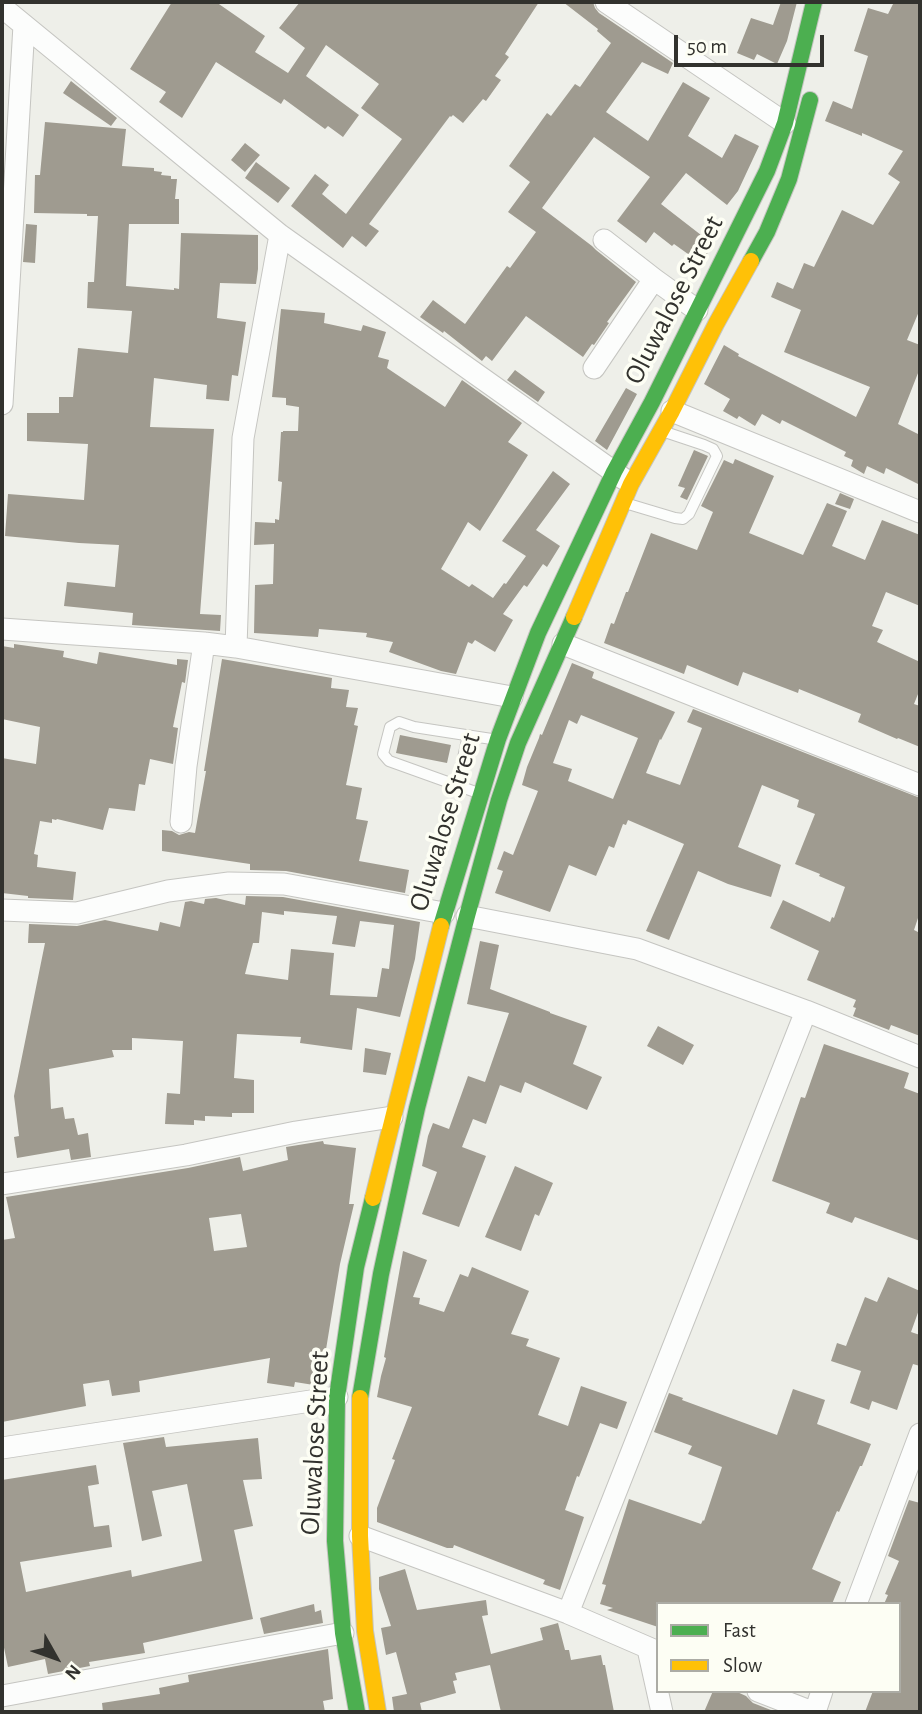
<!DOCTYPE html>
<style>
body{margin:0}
#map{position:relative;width:922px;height:1714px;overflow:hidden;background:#eeefe9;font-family:"Alegreya Sans",sans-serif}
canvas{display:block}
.frame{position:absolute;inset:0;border:4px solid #32322e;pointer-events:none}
.legend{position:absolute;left:656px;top:1602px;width:245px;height:91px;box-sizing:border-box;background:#fdfef4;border:2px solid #acaca5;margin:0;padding:9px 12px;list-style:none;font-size:21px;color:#32322e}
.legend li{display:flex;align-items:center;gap:14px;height:35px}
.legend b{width:35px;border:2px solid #acaca5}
.north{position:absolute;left:21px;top:1623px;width:70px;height:70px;-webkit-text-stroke:5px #fdfef4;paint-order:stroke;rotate:130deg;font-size:19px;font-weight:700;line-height:28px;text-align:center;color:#32322e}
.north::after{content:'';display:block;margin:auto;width:24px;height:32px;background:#32322e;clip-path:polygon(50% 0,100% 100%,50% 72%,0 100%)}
.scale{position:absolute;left:674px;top:35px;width:150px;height:32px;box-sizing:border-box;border:4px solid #32322e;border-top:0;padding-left:9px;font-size:21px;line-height:24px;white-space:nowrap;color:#32322e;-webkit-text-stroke:5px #fdfef4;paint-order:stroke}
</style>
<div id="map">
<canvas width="922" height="1714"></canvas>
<div class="frame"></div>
<ul class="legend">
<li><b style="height:9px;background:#4caf50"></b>Fast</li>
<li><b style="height:9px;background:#ffc107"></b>Slow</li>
</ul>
<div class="north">N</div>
<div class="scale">50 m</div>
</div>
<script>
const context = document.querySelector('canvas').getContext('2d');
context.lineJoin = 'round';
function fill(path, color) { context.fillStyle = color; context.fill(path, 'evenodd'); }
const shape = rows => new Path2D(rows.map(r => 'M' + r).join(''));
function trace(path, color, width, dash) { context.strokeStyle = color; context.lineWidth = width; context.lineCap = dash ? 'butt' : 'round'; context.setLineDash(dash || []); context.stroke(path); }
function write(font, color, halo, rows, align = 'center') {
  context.font = font + ' "Alegreya Sans",sans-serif'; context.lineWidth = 7; context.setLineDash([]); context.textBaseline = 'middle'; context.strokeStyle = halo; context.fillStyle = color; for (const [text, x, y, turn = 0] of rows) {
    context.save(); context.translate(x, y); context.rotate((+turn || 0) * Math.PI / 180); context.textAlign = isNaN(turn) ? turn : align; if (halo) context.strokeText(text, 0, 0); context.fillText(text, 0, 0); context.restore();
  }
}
fill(shape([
 [172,2,216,2,265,36,255,52,288,73,305,48,279,28,300,2,539,2,505,54,509,57,495,76,501,80,486,101,483,99,463,123,453,115,451,117,450,116,369,224,379,231,366,247,352,236,343,248,291,206,315,174,329,185,322,194,346,214,402,139,361,108,379,84,326,45,306,76,359,115,343,137,328,126,325,129,284,99,281,104,216,62,182,118,159,102,166,92,130,69],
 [563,2,593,2,595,8,599,13,673,63,668,74,642,62,606,112,648,141,683,82,710,98,688,136,722,158,735,134,759,146,738,191,727,205,686,173,661,204,701,235,705,230,715,238,702,264,674,244,672,246,654,232,646,243,617,221,650,177,594,137,542,208,592,246,596,250,636,282,607,322,609,323,594,345,592,344,583,357,526,316,492,361,486,356,482,361,444,331,443,333,420,317,433,300,465,324,507,266,510,268,536,232,508,212,530,182,509,166,547,113,551,116,575,84,580,87,611,43,597,31,598,29],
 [781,2,797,2,787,41,777,64,757,54,754,60,737,53,751,18,773,25],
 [894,2,920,2,920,309,907,340,920,345,920,368,898,424,920,435,920,485,886,468,884,474,867,466,864,474,851,466,853,460,844,456,846,452,782,420,780,424,762,414,755,426,739,416,737,419,723,411,730,399,704,384,724,345,739,354,738,356,856,417,870,387,784,352,801,310,771,297,777,282,793,289,804,263,814,267,842,210,873,225,900,182,888,174,903,151,862,133,862,136,825,121,833,101,852,109,868,56,854,51,868,8,888,14],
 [71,81,117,118,111,126,63,93],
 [45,122,126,129,122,166,154,168,154,171,162,172,161,175,171,176,171,179,177,179,175,199,179,199,179,224,129,224,126,286,174,290,174,288,179,289,181,233,258,235,258,269,256,284,220,283,217,318,246,322,238,376,232,375,229,401,206,399,207,385,154,378,150,427,214,429,200,614,221,615,220,631,132,625,133,613,64,606,67,582,115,587,119,545,79,543,5,536,8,494,84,500,88,444,27,441,27,413,59,413,59,397,73,397,78,348,128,353,132,311,87,308,88,282,94,282,98,216,87,216,87,214,34,213,35,175,40,175],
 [245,143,260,155,245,172,231,160],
 [256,162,290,188,278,203,245,178],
 [26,224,37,225,35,263,23,262],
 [281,309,325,313,324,323,361,331,363,325,386,332,378,357,389,360,387,368,445,407,462,380,522,423,508,442,528,455,480,531,468,522,441,569,469,587,472,584,493,598,504,583,506,584,526,556,502,541,553,471,570,484,536,530,560,546,547,567,543,564,527,587,524,585,503,614,513,620,495,652,475,640,472,644,468,642,456,674,441,671,389,652,393,642,366,637,367,633,319,629,318,637,254,633,255,585,273,584,274,544,254,545,255,522,275,523,275,519,279,520,282,482,278,481,281,432,283,432,283,431,298,431,299,407,286,405,286,398,272,397],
 [515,370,545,392,538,402,507,380],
 [626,388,637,394,607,450,595,441],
 [694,450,708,456,687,500,680,497,685,488,678,486],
 [735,459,774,476,749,533,803,555,827,503,847,511,832,546,865,560,882,520,920,535,920,606,886,592,872,626,883,630,877,642,920,662,920,689,914,704,920,706,920,747,898,738,897,739,858,722,861,714,799,689,798,693,743,672,738,686,687,665,684,674,604,643,611,623,614,624,626,592,628,592,651,533,697,550,713,512,701,506,724,460,733,464],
 [840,493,854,499,850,509,835,504],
 [14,644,64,651,63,657,97,664,99,652,177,665,177,659,188,660,185,683,182,682,173,727,178,728,173,764,150,759,145,785,139,784,135,811,109,808,103,830,57,819,56,820,52,819,52,823,40,821,34,854,38,855,37,867,76,872,73,900,28,898,28,896,2,893,2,758,36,764,40,727,2,719,2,646,14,648],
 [222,659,332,678,331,688,349,690,346,707,358,708,354,725,358,726,346,785,362,788,356,819,368,821,359,861,409,870,405,893,286,871,250,870,250,864,162,851,162,830,172,831,179,835,189,832,195,833,206,771,204,771],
 [572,663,594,672,592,678,675,712,661,740,660,739,646,773,680,785,702,728,687,722,693,709,920,798,920,912,914,930,920,933,920,1036,891,1025,889,1030,853,1016,856,1008,853,1007,856,1000,807,980,819,951,770,928,783,900,830,922,832,917,834,918,845,887,819,876,820,874,795,864,815,814,797,807,799,800,762,785,738,847,781,865,771,897,728,884,698,871,669,940,646,931,684,844,628,820,626,825,623,824,614,848,609,846,596,876,569,865,550,912,495,893,503,871,497,869,504,851,513,855,538,791,522,785,527,767,539,738,540,734,542,735],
 [581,715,638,738,613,799,568,781,572,769,553,763,569,720,577,724],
 [400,735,451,745,447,763,396,753],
 [246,896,283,897,420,922,415,959,400,1017,357,1008,352,1050,300,1043,301,1037,237,1034,234,1078,254,1080,254,1113,232,1113,232,1117,205,1116,205,1121,194,1120,194,1125,165,1124,167,1093,180,1094,183,1041,132,1038,132,1050,112,1050,114,1057,49,1069,51,1109,63,1107,65,1119,74,1118,78,1135,88,1133,91,1157,71,1160,69,1149,17,1158,14,1137,19,1136,14,1096,45,943,28,943,29,924,77,926,105,920,158,931,160,922,180,927,185,902,191,901,204,904,205,899,216,898,245,905],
 [284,911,337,916,332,944,355,947,360,921,394,925,389,969,382,968,377,997,330,995,334,953,291,949,288,980,245,974,253,943,259,943,262,912,284,915],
 [480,941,499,945,490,989,550,1012,550,1013,587,1026,573,1064,602,1077,587,1110,525,1082,521,1093,500,1085,486,1124,473,1119,462,1147,486,1156,459,1227,422,1214,437,1172,422,1166,428,1136,433,1123,449,1129,468,1076,485,1082,509,1013,467,1004],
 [658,1026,694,1045,683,1065,647,1046],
 [824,1044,909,1073,904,1088,920,1094,920,1241,855,1217,852,1223,826,1213,830,1203,772,1181,801,1097,805,1098],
 [365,1048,391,1053,386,1075,363,1072],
 [323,1141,324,1144,356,1148,349,1204,354,1204,340,1264,320,1386,295,1382,294,1387,267,1383,270,1358,139,1381,140,1392,112,1396,109,1380,83,1384,86,1406,2,1422,2,1240,15,1238,6,1197,188,1168,240,1157,243,1171,288,1160,286,1147],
 [241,1214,247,1247,214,1251,209,1218],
 [515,1166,553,1183,539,1216,535,1214,521,1251,485,1237],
 [403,1251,427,1260,413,1297,420,1298,419,1304,444,1312,460,1274,468,1277,472,1267,529,1291,511,1334,529,1339,526,1346,560,1358,538,1415,568,1426,581,1386,627,1402,617,1429,600,1423,579,1477,577,1476,565,1510,584,1517,560,1590,543,1584,545,1580,454,1545,453,1548,447,1548,377,1522,377,1508,395,1460,392,1459,412,1407,377,1397,381,1376,386,1358,384,1357],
 [888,1277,920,1291,920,1307,911,1332,920,1335,920,1366,913,1364,897,1410,872,1401,869,1410,850,1403,861,1371,831,1361,837,1343,846,1346,865,1297,877,1302],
 [793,1389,825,1400,817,1424,871,1444,862,1466,860,1466,839,1512,837,1511,812,1569,841,1582,832,1604,658,1604,658,1627,607,1610,613,1608,600,1604,606,1585,602,1584,629,1499,701,1524,703,1520,704,1521,722,1467,688,1454,692,1446,654,1432,669,1393,683,1398,682,1400,777,1435],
 [164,1437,166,1447,258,1438,262,1479,243,1480,253,1526,234,1530,253,1619,143,1643,145,1653,89,1662,90,1666,48,1674,45,1659,8,1667,2,1638,2,1578,4,1577,2,1555,2,1480,96,1465,99,1484,88,1486,94,1527,109,1525,112,1547,20,1562,26,1592,131,1570,132,1577,202,1561,187,1484,152,1491,162,1536,142,1541,123,1443],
 [909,1500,920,1503,920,1712,865,1712,873,1691,899,1691,899,1604,884,1604,888,1595,885,1594,899,1561,888,1556],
 [405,1569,417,1610,486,1600,488,1615,482,1616,491,1654,543,1640,540,1628,558,1623,565,1650,569,1650,571,1660,601,1655,603,1665,605,1665,614,1712,501,1712,490,1665,455,1673,457,1680,453,1681,456,1693,420,1703,422,1712,394,1712,392,1697,407,1694,396,1652,386,1655,381,1628,391,1626,379,1589,379,1577],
 [314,1604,315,1612,321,1610,323,1623,264,1634,260,1618],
 [328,1649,333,1699,323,1701,325,1712,103,1712,102,1703,160,1694,159,1688,189,1682,188,1675],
 [713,1691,735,1691,746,1696,753,1703,776,1712,704,1712]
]), '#9f9b90');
const lane = shape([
 [625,503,675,518,683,519,689,514,717,456,713,449,704,445,662,431],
 [457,785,468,735],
 [481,794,389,761,383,754,390,727,399,722,414,727,498,740]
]);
const street = shape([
 [606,2,785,123],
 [2,7,280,235,624,479],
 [604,240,654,279],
 [594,368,654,279,697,310],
 [2,404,24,25],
 [672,411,920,512],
 [2,629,204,643,236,647,512,697],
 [563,644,920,785],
 [236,647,243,438,280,235],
 [181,822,186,766,204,643],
 [2,910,77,913,168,891,229,883,284,884,444,913],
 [467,916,637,949,806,1011,920,1057],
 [2,1184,186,1155,296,1132,392,1117],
 [2,1448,337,1397],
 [360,1536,568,1613,658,1652],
 [856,1604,920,1434],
 [568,1613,806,1011],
 [648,1649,662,1712],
 [758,1691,812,1712],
 [2,1696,343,1633],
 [815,1712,822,1691]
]);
const fast = shape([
 [751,261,767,232,789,179,810,100],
 [441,926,498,739,538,633,614,472,652,402,767,171,785,123,814,2],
 [360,1398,381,1274,417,1108,467,916,499,800,518,743,574,617],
 [357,1712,343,1633,335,1541,337,1397,356,1267,373,1198]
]);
const slow = shape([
 [574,617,631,484,672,411,716,324,751,261],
 [373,1198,441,926],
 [360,1398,360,1536,365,1631,378,1712]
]);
trace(lane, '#c5c5c1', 12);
trace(street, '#c5c5c1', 23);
trace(fast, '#c5c5c1', 18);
trace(slow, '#c5c5c1', 18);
trace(lane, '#fcfdfc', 10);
trace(street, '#fcfdfc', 21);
trace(fast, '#4caf50', 16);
trace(slow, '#ffc107', 16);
write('28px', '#32322e', '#fdfef4', [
 ["Oluwalose Street",674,300,-63],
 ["Oluwalose Street",445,822,-73],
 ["Oluwalose Street",315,1443,-87]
]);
</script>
